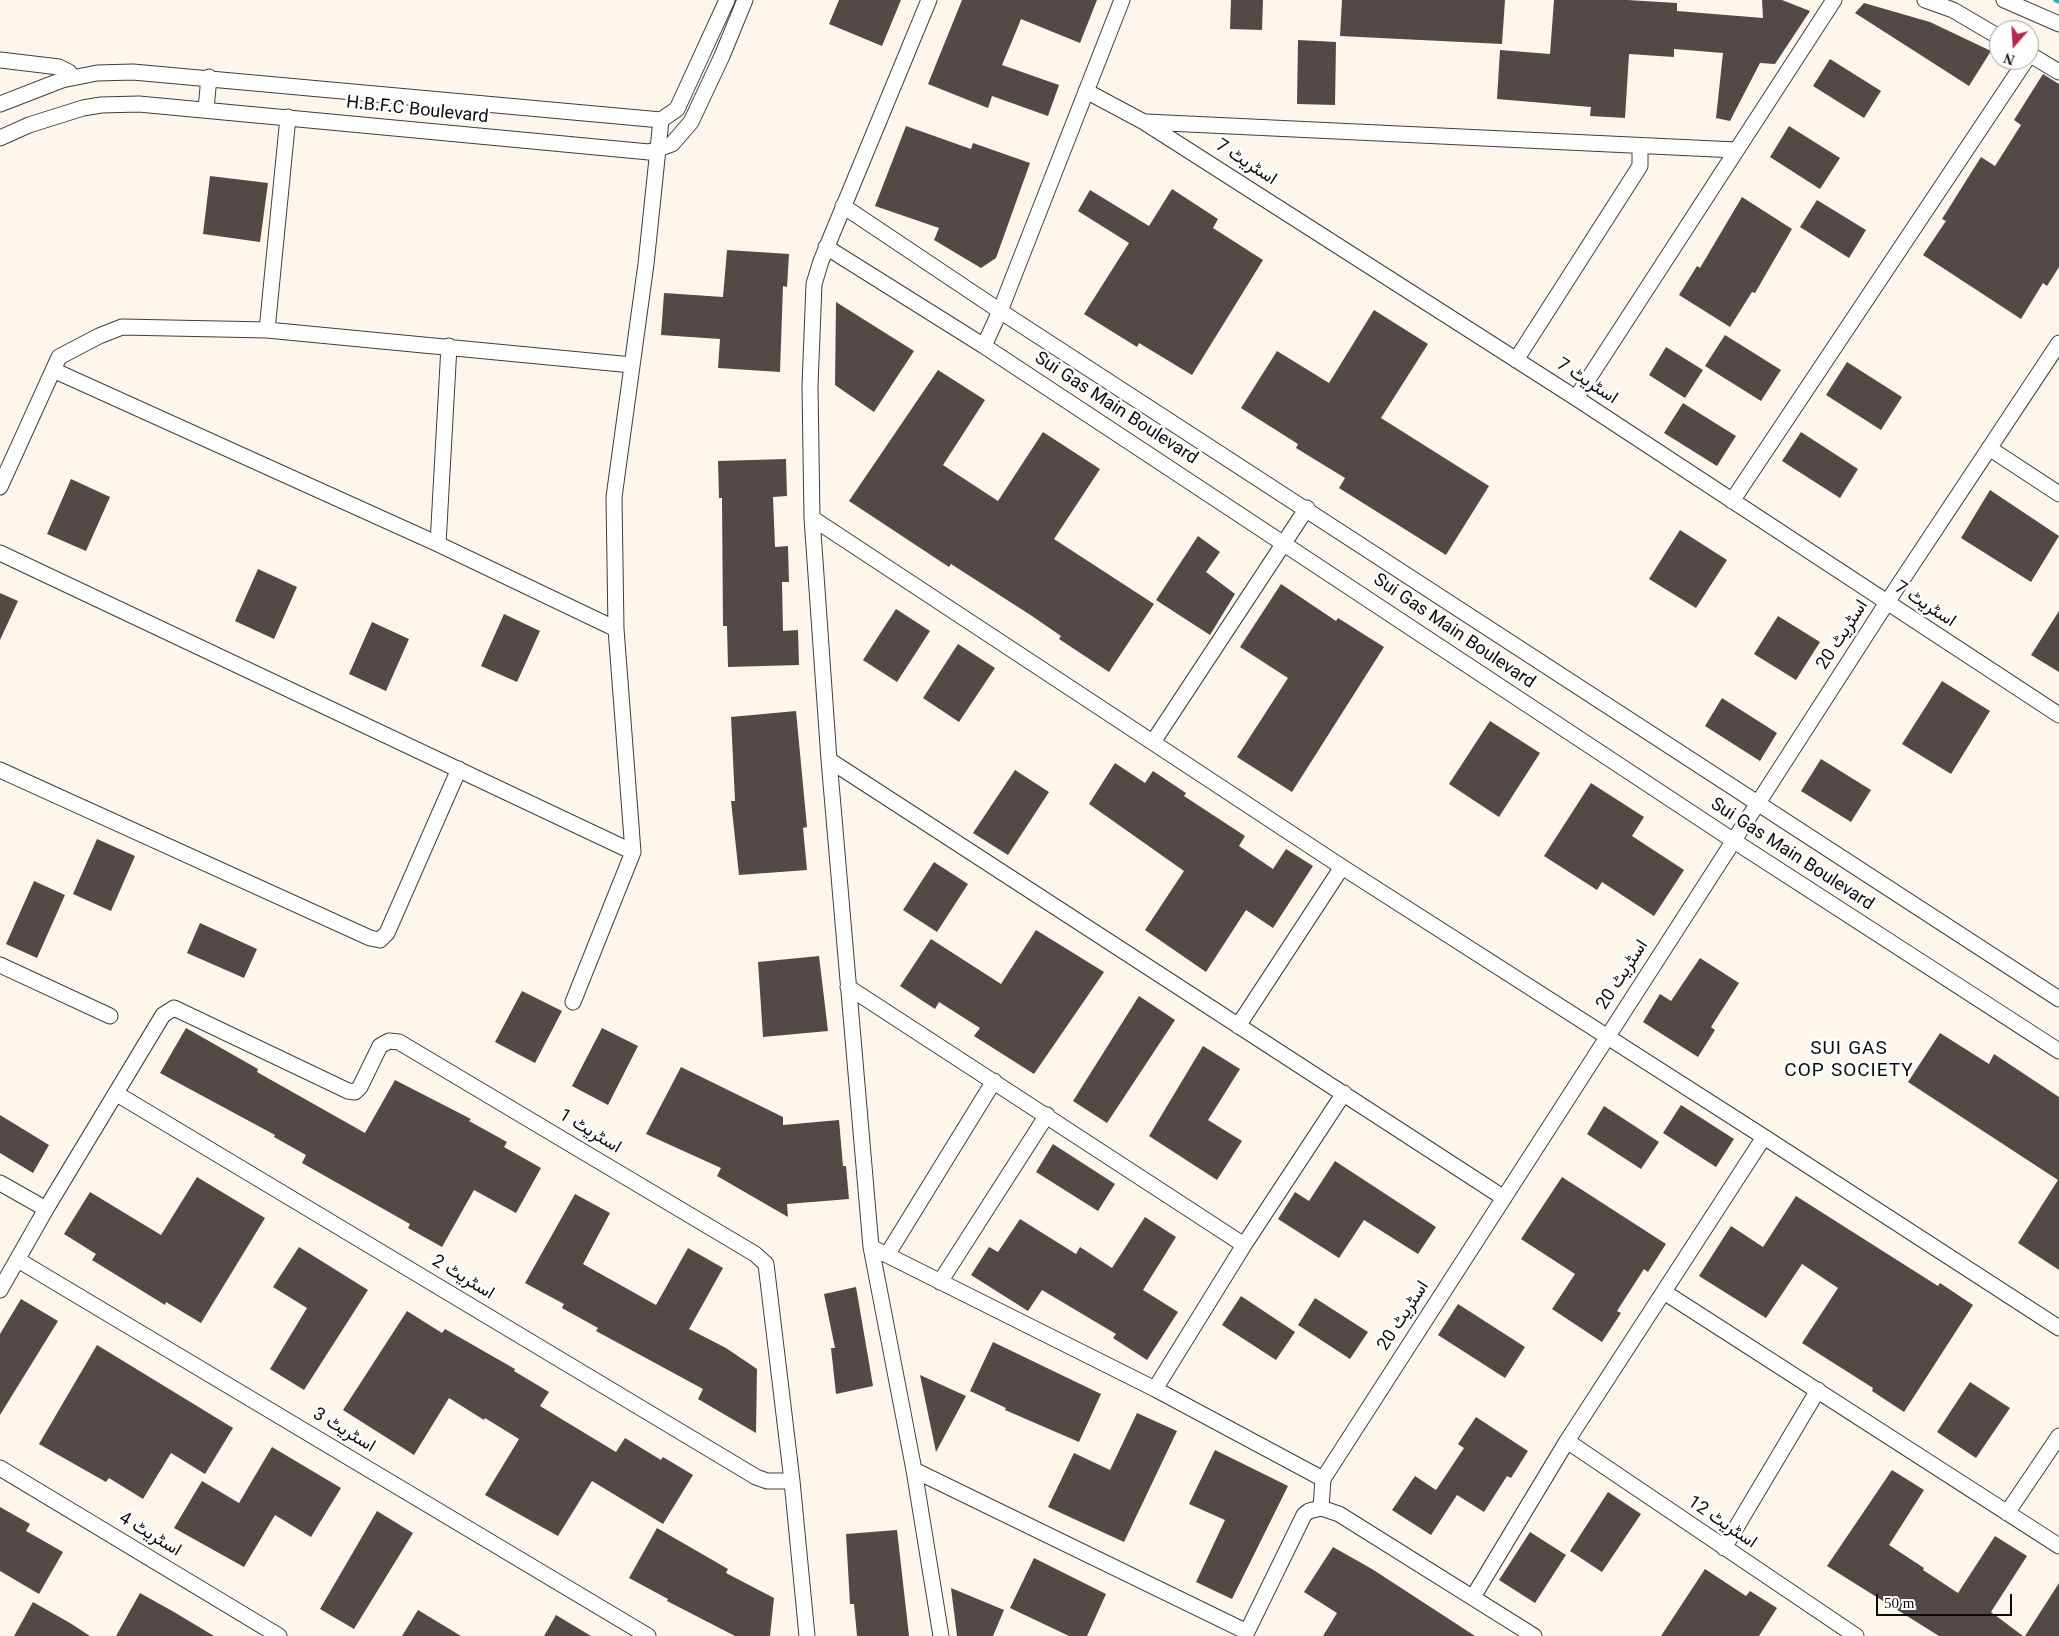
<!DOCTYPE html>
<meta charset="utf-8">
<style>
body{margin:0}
#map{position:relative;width:2059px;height:1636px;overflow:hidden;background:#fef6ea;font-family:Georgia,serif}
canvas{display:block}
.north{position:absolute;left:1989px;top:20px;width:50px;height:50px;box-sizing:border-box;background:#fff;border:1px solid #9d9d9d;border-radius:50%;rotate:199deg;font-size:14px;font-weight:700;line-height:20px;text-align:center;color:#0b0b0b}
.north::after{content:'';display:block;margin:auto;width:18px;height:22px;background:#b7284e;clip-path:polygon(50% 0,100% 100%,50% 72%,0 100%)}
.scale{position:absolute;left:1876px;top:1594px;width:136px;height:22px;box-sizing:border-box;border:2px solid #0b0b0b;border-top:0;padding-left:6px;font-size:15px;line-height:18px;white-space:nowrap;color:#0b0b0b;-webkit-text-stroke:4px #fff;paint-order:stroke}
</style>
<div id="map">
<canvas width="2059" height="1636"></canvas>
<div class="north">N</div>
<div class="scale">50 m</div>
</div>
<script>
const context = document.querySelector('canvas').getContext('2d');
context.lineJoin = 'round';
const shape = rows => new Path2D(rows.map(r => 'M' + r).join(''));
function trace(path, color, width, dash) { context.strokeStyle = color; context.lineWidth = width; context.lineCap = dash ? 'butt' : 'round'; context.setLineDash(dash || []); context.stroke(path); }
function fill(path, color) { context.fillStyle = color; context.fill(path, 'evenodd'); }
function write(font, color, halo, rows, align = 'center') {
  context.font = font + ' Georgia,Vazirmatn,serif'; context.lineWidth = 5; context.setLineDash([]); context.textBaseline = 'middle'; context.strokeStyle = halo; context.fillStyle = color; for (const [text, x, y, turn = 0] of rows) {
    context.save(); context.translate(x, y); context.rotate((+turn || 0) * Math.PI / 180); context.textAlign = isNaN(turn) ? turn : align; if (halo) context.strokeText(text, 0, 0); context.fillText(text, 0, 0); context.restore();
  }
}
trace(shape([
 [2056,0,2059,1]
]), '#39afc9', 5.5);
fill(shape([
 [839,0,901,0,882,46,829,24],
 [962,0,1097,0,1080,43,1021,19,1017,29,1002,65,1059,85,1048,116,992,96,988,108,928,84],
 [1231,0,1263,0,1262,30,1230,29],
 [1342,0,1505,0,1502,44,1340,36],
 [1554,0,1627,0,1677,3,1677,11,1763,18,1762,0,1782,0,1810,11,1775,64,1760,63,1730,121,1716,118,1723,53,1674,49,1674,57,1629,54,1625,118,1590,116,1591,107,1497,99,1500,50,1550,54],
 [1864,3,1930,22,1991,51,1969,86,1855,13],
 [1298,40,1336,42,1335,105,1297,104],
 [1830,59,1881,91,1864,118,1813,86],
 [2043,74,2059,84,2059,267,2047,286,2043,283,2021,319,1923,255,1946,221,1942,219,1981,157,1995,166,2021,125,2014,120],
 [906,126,971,149,973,143,1030,163,996,258,981,268,934,240,939,228,875,206],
 [1789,126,1840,158,1820,189,1770,157],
 [210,176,268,183,260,242,203,234],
 [1172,189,1218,219,1213,228,1263,260,1192,375,1139,343,1137,347,1084,314,1129,243,1078,211,1090,190,1149,226],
 [1742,197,1792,229,1755,293,1752,292,1730,327,1679,295,1697,266,1700,268],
 [1817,200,1866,230,1849,258,1800,227],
 [727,250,789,254,787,287,783,286,780,372,718,368,720,339,661,335,664,293,723,297],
 [836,302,914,351,874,412,835,385],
 [1374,310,1428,344,1381,418,1489,486,1446,555,1339,488,1345,478,1296,448,1298,444,1241,408,1277,351,1329,383],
 [1725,335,1781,370,1761,401,1705,366],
 [1666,347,1703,370,1685,398,1649,375],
 [1847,362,1902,397,1881,430,1826,395],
 [938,370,985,400,943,465,998,501,1043,432,1100,469,1054,539,1154,604,1109,672,1059,639,1061,636,1032,616,951,564,949,567,849,501],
 [1683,403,1736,436,1717,466,1664,433],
 [1801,432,1858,469,1840,498,1782,461],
 [786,459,787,496,773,497,775,547,788,546,789,582,782,582,783,631,798,630,799,665,728,667,727,626,723,626,722,498,719,498,718,461],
 [71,479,110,497,86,551,47,534],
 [1990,490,2059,536,2031,582,1961,538],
 [1680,530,1727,560,1696,608,1649,579],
 [1198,536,1220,552,1206,572,1235,594,1210,635,1156,600],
 [258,569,297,587,274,639,235,621],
 [1281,584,1336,621,1338,618,1384,647,1292,792,1237,757,1288,678,1240,647],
 [0,593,18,601,0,640],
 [896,609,930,631,897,682,863,660],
 [2059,611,2059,672,2031,655],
 [504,614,540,631,517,682,481,666],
 [1778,616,1820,642,1796,680,1754,654],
 [372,622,409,639,386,691,349,674],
 [958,644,995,668,959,722,923,698],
 [1942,681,1990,711,1951,774,1902,744],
 [1722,698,1777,733,1760,761,1705,726],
 [796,711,807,827,803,828,807,870,739,875,731,801,735,801,731,717],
 [1490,721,1540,753,1499,817,1449,784],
 [1821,759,1871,790,1851,822,1801,791],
 [1115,763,1145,783,1153,771,1186,793,1184,796,1245,836,1239,846,1273,869,1286,849,1313,866,1273,928,1246,910,1206,972,1145,930,1184,871,1089,804],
 [1015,770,1049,792,1008,855,973,833],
 [1591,783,1644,817,1632,836,1684,870,1654,916,1602,882,1597,890,1544,856],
 [97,839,135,856,111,911,73,894],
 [934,862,968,884,937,932,903,910],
 [34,881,65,895,37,958,6,944],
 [200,923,257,949,244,978,187,953],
 [1036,930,1104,972,1034,1074,974,1036,980,1028,939,1002,935,1009,900,986,931,939,1001,984],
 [819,956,828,1031,763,1037,758,962],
 [1700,958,1739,983,1711,1027,1715,1030,1698,1057,1643,1022,1660,994,1671,1001],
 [522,991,562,1011,535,1063,495,1042],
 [1139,996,1175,1020,1107,1123,1073,1101],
 [186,1028,258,1069,257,1072,365,1133,395,1080,471,1119,469,1121,507,1142,504,1147,541,1168,516,1213,474,1190,442,1247,408,1228,410,1224,302,1163,306,1155,274,1137,275,1135,160,1073],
 [602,1028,638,1046,608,1105,572,1086],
 [1940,1033,1989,1064,1994,1054,2059,1097,2059,1270,2018,1243,2058,1180,1908,1082],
 [1203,1046,1240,1069,1208,1120,1242,1141,1217,1180,1149,1136],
 [681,1067,783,1117,783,1125,839,1120,843,1166,846,1166,849,1199,787,1204,788,1217,717,1176,721,1168,646,1134],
 [1681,1105,1734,1139,1716,1167,1663,1133],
 [1604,1106,1659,1142,1641,1169,1587,1134],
 [0,1115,49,1145,33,1173,0,1153],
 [1053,1144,1115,1184,1098,1211,1036,1172],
 [1335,1161,1436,1227,1418,1254,1364,1220,1339,1258,1278,1219,1295,1192,1309,1201],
 [197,1177,265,1218,201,1323,166,1302,165,1305,92,1260,96,1254,64,1234,90,1192,161,1235],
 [1562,1177,1666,1244,1648,1272,1644,1269,1617,1311,1621,1313,1602,1342,1552,1309,1575,1274,1521,1239],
 [575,1194,610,1213,583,1264,656,1305,688,1248,723,1268,689,1329,726,1348,757,1369,756,1433,698,1399,703,1389,596,1331,598,1328,562,1308,564,1304,525,1283],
 [1796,1196,1938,1286,1940,1283,1973,1305,1904,1412,1872,1391,1873,1388,1802,1343,1838,1288,1802,1264,1766,1318,1699,1276,1731,1226,1763,1247],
 [1145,1217,1176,1237,1143,1290,1178,1312,1147,1360,1113,1338,1116,1334,1042,1290,1028,1311,971,1275,989,1247,998,1252,1020,1219,1076,1254,1080,1247,1112,1268],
 [299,1247,368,1290,304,1390,270,1369,307,1308,273,1287],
 [856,1287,873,1386,836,1394,831,1348,835,1348,824,1294],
 [1241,1296,1295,1332,1276,1360,1222,1325],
 [1315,1298,1368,1332,1350,1359,1298,1325],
 [21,1299,58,1321,0,1415,0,1334],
 [1458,1304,1525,1347,1505,1378,1438,1335],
 [407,1311,442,1333,445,1329,515,1369,514,1371,549,1392,540,1406,616,1452,625,1438,661,1460,663,1457,693,1475,663,1524,592,1481,558,1536,485,1495,519,1439,485,1418,484,1420,449,1398,414,1455,343,1410],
 [993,1342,1101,1394,1079,1442,1005,1410,1006,1408,970,1391],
 [97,1345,233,1428,205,1474,171,1453,143,1499,109,1478,106,1482,39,1444],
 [920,1375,966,1396,936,1452],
 [1970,1382,2010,1408,1976,1458,1937,1432],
 [1137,1413,1177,1431,1124,1542,1048,1507,1074,1453,1110,1470],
 [1476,1417,1528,1451,1511,1478,1507,1476,1484,1512,1457,1495,1431,1535,1392,1510,1415,1476,1436,1490,1464,1448,1458,1444],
 [272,1447,341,1488,311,1537,275,1515,244,1567,174,1528,202,1481,239,1503],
 [1215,1450,1288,1486,1232,1599,1196,1582,1225,1520,1189,1504],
 [1892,1470,1924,1490,1889,1545,1924,1568,1923,1570,1958,1593,1995,1536,2027,1556,1991,1612,2023,1636,1939,1636,1827,1566],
 [1608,1492,1641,1514,1602,1572,1570,1551],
 [0,1507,30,1524,26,1531,63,1552,39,1594,0,1571],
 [377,1511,413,1533,354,1629,320,1609],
 [657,1528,728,1569,726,1573,774,1598,770,1636,735,1636,667,1601,668,1599,629,1578],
 [897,1530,909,1636,857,1636,854,1604,850,1604,846,1534],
 [1530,1532,1566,1555,1535,1603,1499,1580],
 [1333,1547,1372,1569,1475,1636,1323,1636,1337,1613,1304,1592],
 [1034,1558,1106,1594,1087,1636,1069,1636,1010,1608],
 [1705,1569,1746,1596,1750,1591,1777,1608,1759,1636,1661,1636],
 [2059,1583,2059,1636,2025,1636],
 [951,1588,1004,1610,993,1636,957,1636],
 [140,1593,174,1612,214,1636,116,1636],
 [33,1602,70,1623,90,1636,14,1636],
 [418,1610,461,1636,402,1636],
 [556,1615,591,1636,544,1636]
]), '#534a48');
const minor = shape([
 [929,0,821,261,814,284,810,386,812,518,829,760,871,1247,914,1470,941,1636],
 [1925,0,1953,10,1999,37],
 [2004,0,2059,24],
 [2029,54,2059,72],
 [0,60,59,67,69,72,72,78],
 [1086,91,1144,122,1576,398,2059,715],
 [0,104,62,80,97,73,133,72,661,120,677,109,727,0],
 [206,109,209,77],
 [1146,122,1736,150],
 [0,138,29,125,83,108,101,105,139,104,649,152,672,144,691,122,722,56,745,0],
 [843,206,1000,311,2059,999],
 [826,247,984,346,1734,841,2059,1051],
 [267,330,288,117],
 [984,346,1000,311,1122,0],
 [1516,360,1640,166,1640,146],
 [53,370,438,544,616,629],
 [1576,398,1834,0],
 [1989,448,2059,494],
 [0,487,59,357,99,336,122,327,267,330,632,365],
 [1732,501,2026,60],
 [812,518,1342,867,1764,1137,2059,1328],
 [438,544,449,346],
 [0,553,633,852],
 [1153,742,1307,508],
 [829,760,1504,1198],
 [0,770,370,938,380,940,387,933,459,769],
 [0,965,110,1016],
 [848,987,1244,1245],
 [573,1002,633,852,616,629,614,497,646,264,661,120],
 [1238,1026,1342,867],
 [117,1094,756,1477,767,1481,792,1481],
 [0,1183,46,1209],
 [871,1247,1155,1389,1323,1479],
 [887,1255,994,1081],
 [18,1260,648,1636],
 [940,1282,1047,1115],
 [0,1290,46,1209,163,1015,174,1008,348,1091,355,1092,360,1087,380,1046,389,1041,399,1042,755,1254,766,1264,792,1481,807,1636],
 [1664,1292,2059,1546],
 [1155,1389,1244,1245,1344,1093],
 [1567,1441,1856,1636],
 [0,1468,279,1636],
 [914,1470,1247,1632],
 [1321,1508,1339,1514,1534,1636],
 [2007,1513,2059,1436],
 [1724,1548,1818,1390],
 [1473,1597,1567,1441,1764,1137],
 [1245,1636,1304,1515,1309,1511,1321,1508,1323,1479,1886,604,2059,343]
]);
trace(minor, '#3e3e3e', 17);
trace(minor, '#fff', 15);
write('18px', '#0b0b0b', '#fff', [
 ["H.B.F.C Boulevard",417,112,6],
 ["اسٹریٹ 7",1245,164,33],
 ["اسٹریٹ 7",1586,383,33],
 ["Sui Gas Main Boulevard",1115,410,33],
 ["اسٹریٹ 7",1924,606,33],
 ["Sui Gas Main Boulevard",1453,633,34],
 ["اسٹریٹ 20",1844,636,-57],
 ["Sui Gas Main Boulevard",1791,856,33],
 ["اسٹریٹ 20",1624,976,-57],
 ["اسٹریٹ 1",589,1133,31],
 ["اسٹریٹ 2",462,1279,31],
 ["اسٹریٹ 20",1405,1317,-57],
 ["اسٹریٹ 3",343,1432,31],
 ["اسٹریٹ 12",1721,1524,34],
 ["اسٹریٹ 4",149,1536,31]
]);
context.letterSpacing = '1px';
write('19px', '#0b0b0b', '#fff', [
 ["SUI GAS",1849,1051],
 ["COP SOCIETY",1849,1073]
]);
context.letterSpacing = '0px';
</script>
